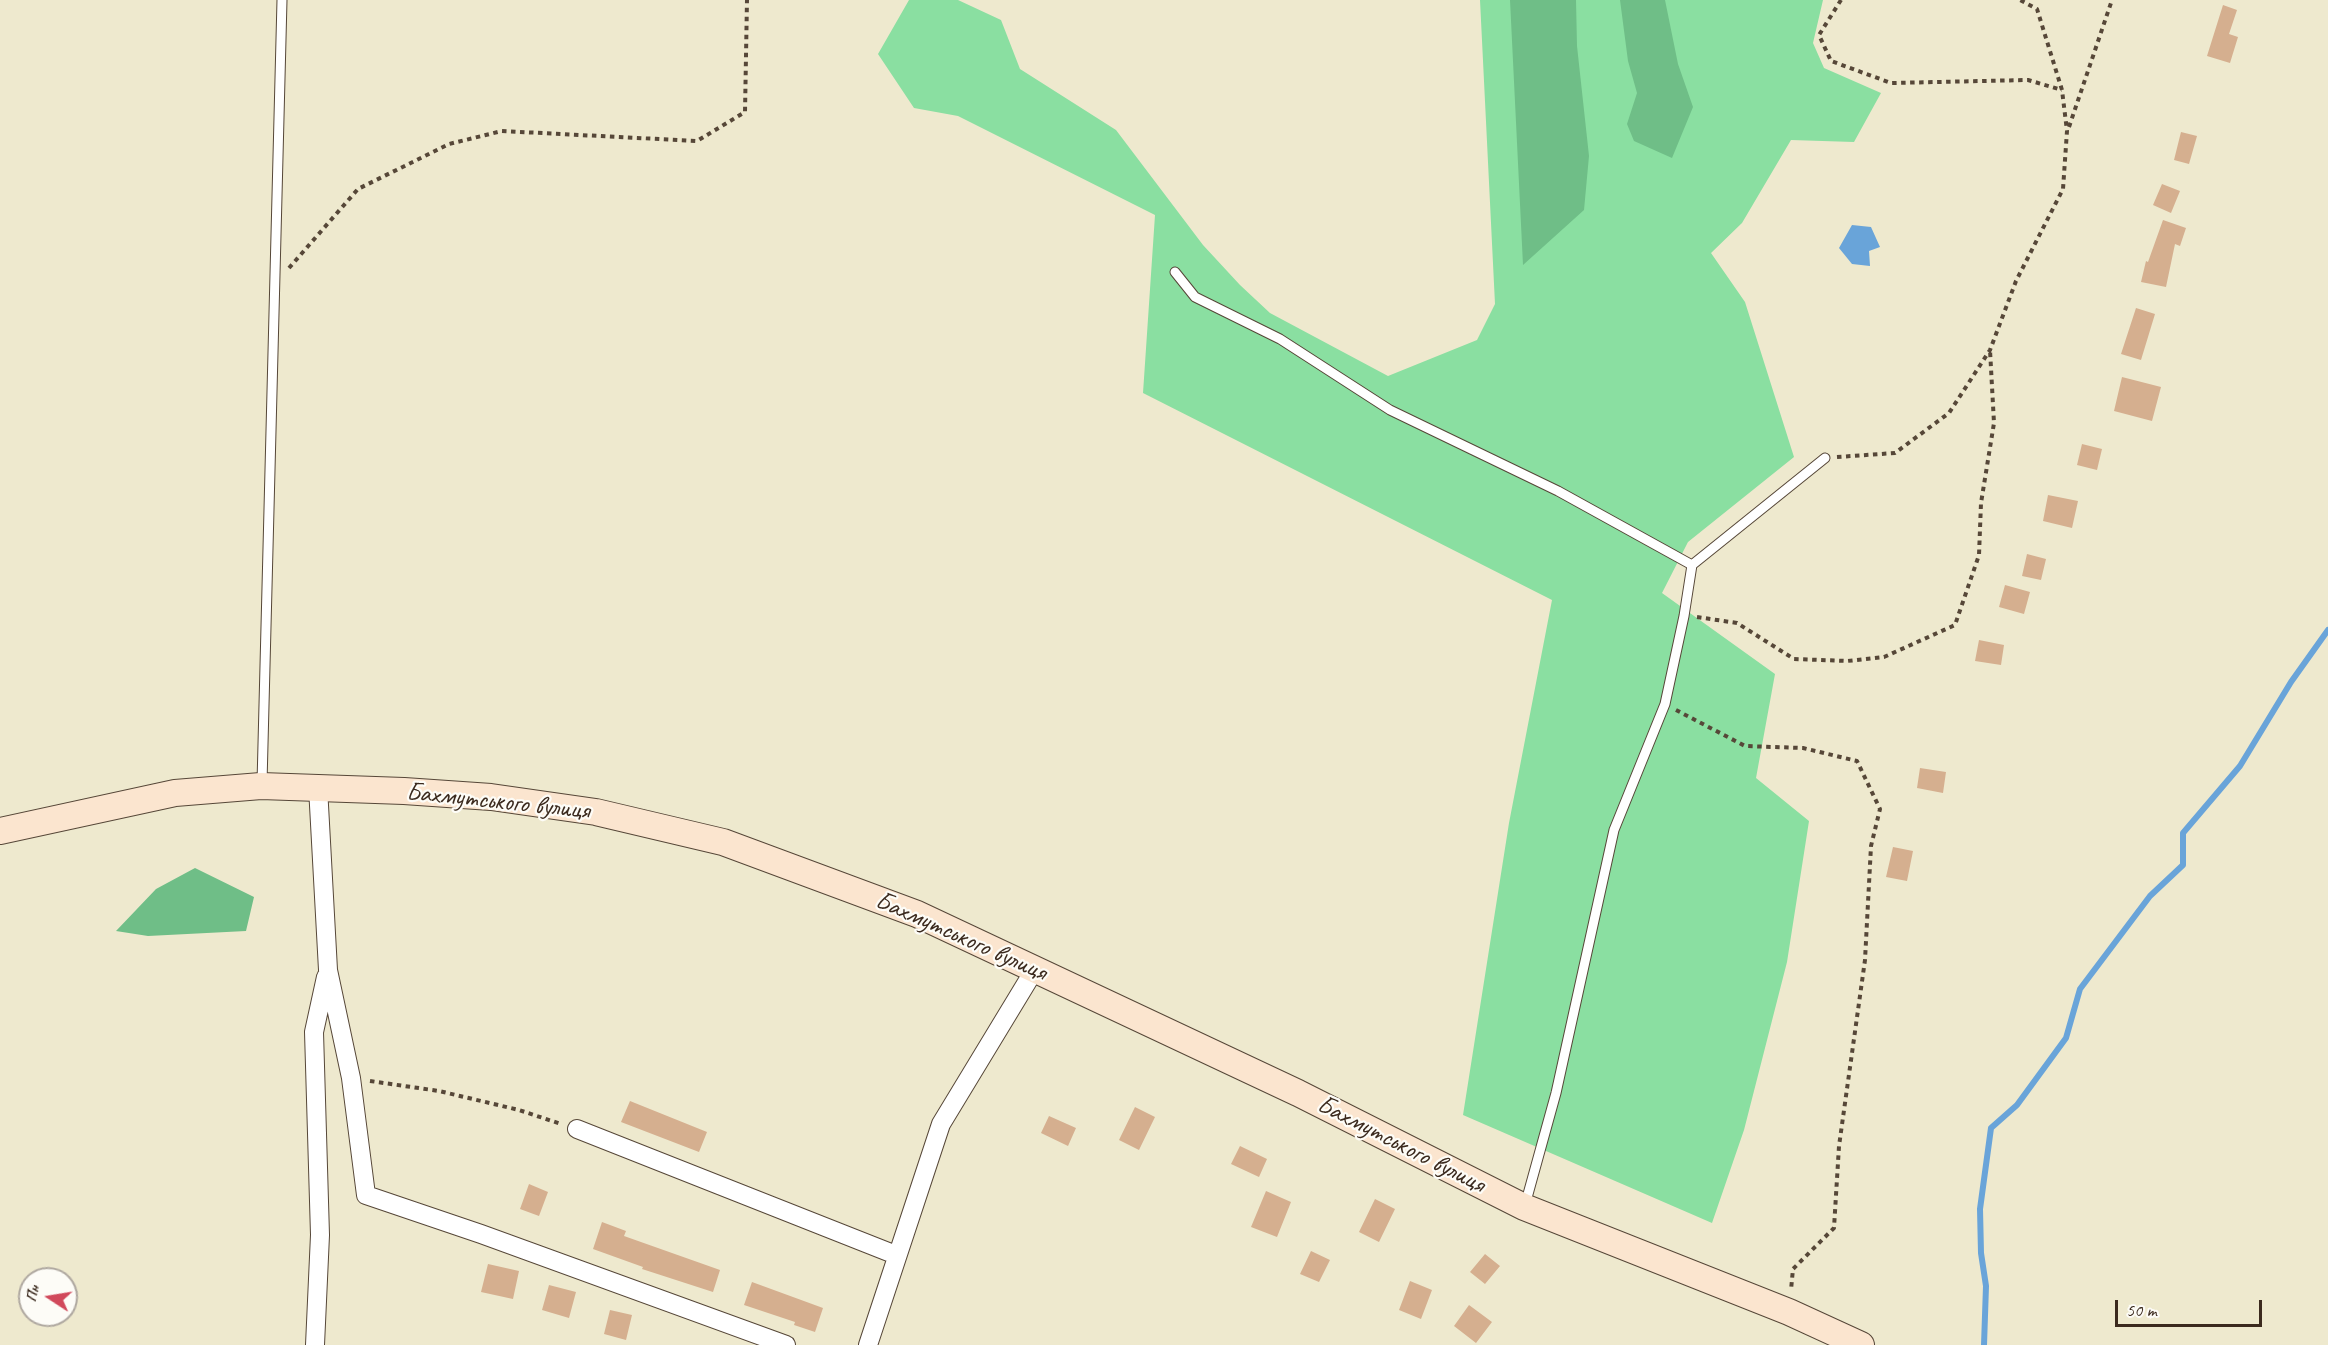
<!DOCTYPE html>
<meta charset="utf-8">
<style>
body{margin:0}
#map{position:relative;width:2328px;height:1345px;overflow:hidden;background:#eee9ce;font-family:Caveat,sans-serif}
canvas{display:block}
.north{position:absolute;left:18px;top:1267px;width:60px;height:60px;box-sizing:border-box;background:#fdfcf7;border:2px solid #afa8a0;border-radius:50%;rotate:282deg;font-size:16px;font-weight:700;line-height:24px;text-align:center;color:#3b2a1e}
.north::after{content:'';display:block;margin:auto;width:21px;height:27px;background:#d1495b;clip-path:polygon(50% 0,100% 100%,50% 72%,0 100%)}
.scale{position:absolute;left:2115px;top:1300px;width:147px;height:27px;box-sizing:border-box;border:3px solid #3b2a1e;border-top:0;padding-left:8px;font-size:18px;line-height:21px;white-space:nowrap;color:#3b2a1e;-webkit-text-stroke:4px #fdfcf7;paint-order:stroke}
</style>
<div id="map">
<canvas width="2328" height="1345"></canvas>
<div class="north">Пн</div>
<div class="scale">50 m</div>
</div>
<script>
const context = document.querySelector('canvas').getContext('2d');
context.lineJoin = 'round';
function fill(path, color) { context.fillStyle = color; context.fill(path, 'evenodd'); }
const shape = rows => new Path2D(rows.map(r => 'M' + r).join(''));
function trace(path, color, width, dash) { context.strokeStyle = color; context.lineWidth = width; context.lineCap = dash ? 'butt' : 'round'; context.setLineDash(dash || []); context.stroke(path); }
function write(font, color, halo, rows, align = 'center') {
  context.font = font + ' Caveat,sans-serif'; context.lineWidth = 4.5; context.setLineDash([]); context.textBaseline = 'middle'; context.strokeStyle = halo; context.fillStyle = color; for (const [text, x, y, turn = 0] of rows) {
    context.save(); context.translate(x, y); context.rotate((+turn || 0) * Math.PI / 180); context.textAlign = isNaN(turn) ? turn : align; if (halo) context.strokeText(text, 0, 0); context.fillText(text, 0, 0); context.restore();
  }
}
fill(shape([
 [909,0,958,0,1001,20,1020,69,1116,130,1203,245,1240,285,1270,313,1388,376,1477,340,1495,304,1480,0,1823,0,1813,43,1824,68,1881,93,1854,142,1791,140,1742,223,1711,253,1745,302,1794,457,1688,542,1662,593,1775,674,1756,778,1809,821,1787,962,1744,1130,1712,1223,1463,1115,1509,823,1552,600,1143,393,1155,215,958,116,914,108,878,54]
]), '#8adfa1');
fill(shape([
 [1510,0,1576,0,1577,46,1589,156,1584,210,1523,265],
 [1620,0,1665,0,1678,64,1693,107,1672,158,1634,141,1627,124,1637,93,1628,61],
 [195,868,254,897,246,931,148,936,116,931,156,889]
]), '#6fbe87');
fill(shape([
 [1852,225,1871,227,1880,247,1869,251,1870,266,1852,264,1839,248]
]), '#69a4d9');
trace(shape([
 [1984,1345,1986,1286,1981,1253,1980,1209,1991,1128,2017,1105,2066,1038,2080,989,2150,896,2183,865,2183,833,2240,766,2291,682,2328,630]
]), '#69a4d9', 6);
fill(shape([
 [2223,5,2237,10,2229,34,2238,37,2230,63,2207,56],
 [2181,132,2197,136,2189,164,2174,160],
 [2162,184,2180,191,2171,213,2153,205],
 [2163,220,2186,228,2180,246,2175,244,2166,287,2141,282,2146,261,2148,262],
 [2136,308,2155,314,2141,360,2121,354],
 [2122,377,2161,387,2152,421,2114,411],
 [2082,444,2102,449,2097,470,2077,465],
 [2048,495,2078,501,2072,528,2043,521],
 [2027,554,2046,559,2041,580,2022,576],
 [2005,585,2030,592,2024,614,1999,607],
 [1979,640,2004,645,2001,665,1975,661],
 [1920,768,1946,772,1943,793,1917,788],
 [1893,847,1913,851,1907,881,1886,877],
 [630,1101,707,1132,699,1152,621,1122],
 [1135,1107,1155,1117,1139,1150,1119,1140],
 [1049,1116,1076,1128,1068,1146,1041,1133],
 [1240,1146,1267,1159,1259,1177,1231,1164],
 [529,1184,548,1192,539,1216,520,1209],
 [1266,1191,1291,1202,1277,1237,1251,1227],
 [1375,1199,1395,1209,1379,1242,1359,1232],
 [602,1222,626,1231,624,1236,720,1270,713,1292,642,1269,643,1267,593,1249],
 [1311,1251,1330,1260,1319,1282,1300,1274],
 [1485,1254,1500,1266,1485,1284,1470,1272],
 [488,1264,519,1271,513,1299,481,1292],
 [1410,1281,1432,1290,1421,1319,1399,1310],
 [752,1282,823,1308,815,1332,794,1325,795,1322,744,1305],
 [549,1285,576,1292,569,1318,542,1310],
 [1469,1305,1492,1322,1476,1343,1454,1326],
 [610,1310,632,1315,626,1340,604,1334]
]), '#d5af8f');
const service = shape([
 [1175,272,1195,297,1280,339,1390,410,1558,491,1692,565],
 [262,783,282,0],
 [1525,1205,1556,1093,1614,830,1665,704,1684,616,1692,565,1825,458]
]);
const minor = shape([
 [318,787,328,970,351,1078,366,1195,481,1234,786,1345],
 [577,1129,896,1255],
 [315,1345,320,1235,314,1032,326,977],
 [868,1345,941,1124,1035,969]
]);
const secondary = shape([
 [0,831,175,793,261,786,404,791,491,797,596,812,723,842,917,914,1298,1093,1524,1207,1789,1312,1861,1345]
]);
trace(service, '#564738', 11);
trace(minor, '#564738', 20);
trace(secondary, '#564738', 28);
trace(shape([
 [1841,0,1819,35,1831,61,1891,83,2028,80,2062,90],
 [2069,127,2112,0],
 [289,268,358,189,449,144,502,131,697,141,745,112,747,0],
 [1837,457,1895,453,1949,413,1990,350,2016,281,2063,189,2067,131,2062,90,2037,9,2020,0],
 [1697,617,1737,623,1794,659,1847,661,1884,657,1955,625,1979,555,1981,503,1994,423,1990,350],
 [1676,710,1745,746,1803,748,1857,761,1880,809,1871,846,1865,960,1839,1146,1834,1228,1793,1269,1791,1290],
 [370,1081,439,1091,519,1110,561,1124]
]), '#564738', 4, [4.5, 4.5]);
trace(service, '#fff', 9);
trace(minor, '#fff', 18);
trace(secondary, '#fbe5cf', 26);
write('26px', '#3b2a1e', '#fdfcf7', [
 ["Бахмутського вулиця",498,802,6],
 ["Бахмутського вулиця",961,937,24],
 ["Бахмутського вулиця",1401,1145,27]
]);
</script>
